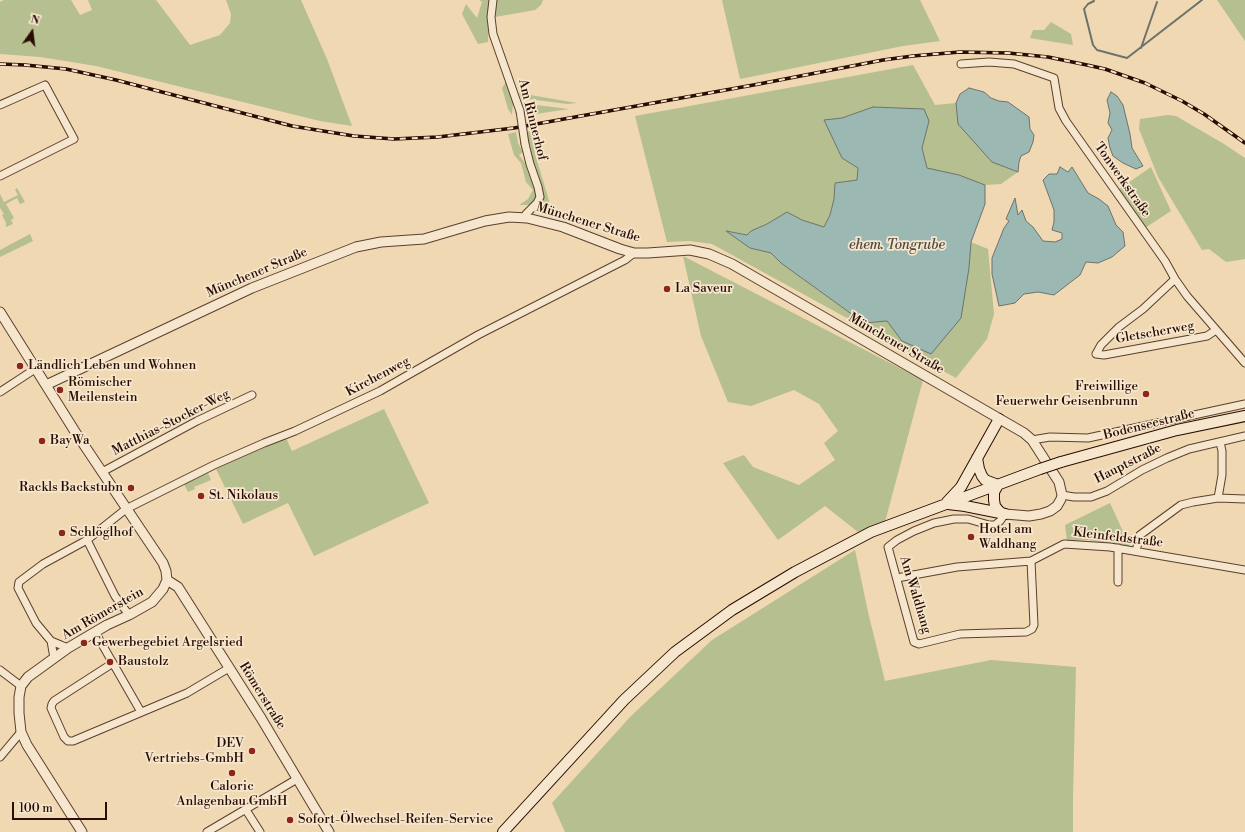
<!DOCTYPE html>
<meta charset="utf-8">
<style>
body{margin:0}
#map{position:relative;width:1245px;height:832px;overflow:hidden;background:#f0d8b2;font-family:"Libre Bodoni",serif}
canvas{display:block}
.north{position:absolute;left:12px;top:12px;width:40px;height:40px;-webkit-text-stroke:3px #f5e6cd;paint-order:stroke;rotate:14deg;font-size:11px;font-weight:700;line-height:16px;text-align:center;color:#290c02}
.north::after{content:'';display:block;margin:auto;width:14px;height:18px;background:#290c02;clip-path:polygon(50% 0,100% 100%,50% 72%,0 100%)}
.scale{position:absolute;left:12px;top:802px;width:95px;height:18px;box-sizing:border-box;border:2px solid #290c02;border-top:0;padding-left:5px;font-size:12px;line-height:14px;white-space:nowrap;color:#290c02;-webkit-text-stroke:3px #f5e6cd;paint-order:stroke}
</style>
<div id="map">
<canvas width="1245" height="832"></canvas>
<div class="north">N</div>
<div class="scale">100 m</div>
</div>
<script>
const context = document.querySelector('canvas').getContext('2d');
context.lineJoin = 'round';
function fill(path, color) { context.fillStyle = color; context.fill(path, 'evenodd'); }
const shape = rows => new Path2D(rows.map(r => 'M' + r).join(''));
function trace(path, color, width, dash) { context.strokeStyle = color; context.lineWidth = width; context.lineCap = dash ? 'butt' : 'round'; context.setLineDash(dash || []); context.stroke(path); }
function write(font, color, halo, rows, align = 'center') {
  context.font = font + ' "Libre Bodoni",serif'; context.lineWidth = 3.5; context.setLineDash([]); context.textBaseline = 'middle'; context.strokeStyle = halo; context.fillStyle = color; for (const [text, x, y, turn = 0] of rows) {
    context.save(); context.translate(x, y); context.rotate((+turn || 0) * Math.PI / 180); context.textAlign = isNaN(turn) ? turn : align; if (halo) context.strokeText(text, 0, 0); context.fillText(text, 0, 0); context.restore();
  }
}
fill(shape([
 [4,0,71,0,80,15,92,10,88,0,156,0,190,45,220,35,230,23,231,14,226,0,301,0,327,59,352,126,320,121,96,66,40,57,0,54,0,2],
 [479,0,490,0,488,19,488,42,478,44,462,14,466,4,477,18,482,2],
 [497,0,543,0,541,5,535,10,495,17],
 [722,0,920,0,940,41,903,46,740,79],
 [1217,0,1245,0,1245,41],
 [1051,22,1071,34,1073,45,1030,38,1033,30,1044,30],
 [913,65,935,105,956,103,957,113,992,162,1018,172,1001,184,985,185,959,175,927,169,922,148,929,121,873,107,842,118,825,120,842,158,858,168,857,180,835,183,834,199,830,215,824,228,802,220,787,212,767,224,751,231,747,235,727,231,750,248,771,253,781,263,864,323,887,321,903,341,969,268,971,242,988,249,994,314,987,339,956,378,712,244,690,241,667,242,635,116],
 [507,80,513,103,512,115,508,109,502,88],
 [519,93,577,103,567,104,521,98],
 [536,105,569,109,529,115,521,111,526,106],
 [1168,115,1176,116,1224,144,1245,158,1245,259,1226,262,1209,249,1202,250,1158,177,1139,129,1140,119],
 [532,131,535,154,550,204,547,210,533,210,542,200,543,189,526,143,525,132],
 [516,132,518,143,523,152,519,155,525,163,530,178,538,191,535,201,531,205,519,205,528,199,533,190,526,182,521,163,514,155,508,134],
 [1151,167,1171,211,1145,228,1118,190],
 [17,188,25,202,20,204,17,198,6,204,14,218,11,220,13,224,6,227,6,223,2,215,4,214,0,208,0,194,4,202,18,195,15,190],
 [30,234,33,241,0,257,0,250],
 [683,256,923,380,885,522,858,532,825,506,778,540,723,463,744,455,753,467,799,485,835,460,824,443,838,431,819,404,794,390,751,406,728,402,701,336],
 [384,409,429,503,314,556,288,503,243,524,216,469,286,438,292,451],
 [208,473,211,480,194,487,195,489,188,492,184,484],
 [1110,503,1131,549,1089,540,1067,541,1065,525],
 [855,550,868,612,885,681,991,660,1076,667,1073,799,1073,832,565,832,552,803,631,716,712,640]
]), '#b6bf8f');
const water = shape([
 [969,88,984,92,991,98,999,101,1008,102,1029,117,1030,129,1034,135,1033,142,1029,152,1021,156,1019,162,1018,172,992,162,958,124,956,103,960,94,969,88],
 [1111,92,1117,96,1123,105,1130,134,1132,148,1143,166,1136,169,1123,163,1113,156,1110,148,1108,138,1112,130,1108,123,1110,113,1107,100,1111,92],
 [873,107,924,109,929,121,922,148,927,168,959,175,985,185,985,204,971,242,969,268,961,318,931,354,902,341,887,321,864,323,781,263,771,253,750,248,726,231,747,235,751,231,767,224,787,212,802,220,824,227,830,215,834,199,835,183,857,180,858,168,842,158,824,120,842,118,873,107],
 [1060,167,1068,172,1072,167,1088,193,1099,199,1108,206,1116,225,1123,232,1125,246,1112,257,1098,263,1086,262,1080,275,1054,295,1038,292,1024,294,1015,303,999,306,992,274,992,258,1004,228,1009,221,1006,219,1015,198,1018,215,1022,210,1026,221,1033,227,1043,241,1055,242,1062,239,1062,233,1052,230,1054,222,1054,210,1043,180,1049,174,1057,174,1060,167]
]);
fill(water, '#9bb8b3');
trace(water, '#6d736c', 1);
trace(shape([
 [1094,1,1088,4,1084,9,1093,45,1097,50,1127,58,1202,0],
 [1141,48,1157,2]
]), '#6d736c', 2);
const minor = shape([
 [493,0,491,17,493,34,520,111],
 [961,64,989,62,1014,64,1054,78,1059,108,1066,121,1165,261,1175,279,1187,296,1245,363],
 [0,105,45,85,74,139,0,176],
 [525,144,530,164,538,187,540,197,537,203,526,214,527,218],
 [1175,279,1143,309,1119,327,1101,345,1096,354,1104,355,1207,336,1216,330],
 [0,392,35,369],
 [1032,440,1050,437,1088,438,1245,404],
 [102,472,197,421,252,395],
 [1062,495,1074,497,1091,497,1107,491,1142,470,1167,458,1189,449,1245,436],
 [1218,498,1222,475,1222,451,1220,442],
 [1005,514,1000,521,995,525,989,525,968,519,954,519,934,523,914,531,897,540,888,547,914,642,919,644,960,634,1026,632,1032,629,1034,625,1031,561],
 [87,540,115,596,129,615],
 [1118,548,1118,582],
 [1136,551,1140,535,1181,505,1193,502,1218,498,1245,499],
 [897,578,957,567,1031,561,1064,544,1110,547,1245,570],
 [95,632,141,712],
 [51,641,68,648],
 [54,658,51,641,36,623,18,588,19,582,43,564,87,540,126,509,214,465,264,443,295,431,380,391,478,335,625,260,634,253],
 [113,663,54,701,52,704,51,708,64,737,68,741,73,741,187,693,229,668],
 [0,670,21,686],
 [0,757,21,732],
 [246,810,260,832],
 [207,832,297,779]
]);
const tertiary = shape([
 [0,312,74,430,163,563,166,571,167,580,163,589,152,602,129,615,107,625,68,648,28,677,21,686,19,697,19,713,21,732,27,745,82,832],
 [46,385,252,288,356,247,381,242,424,239,485,221,509,217,527,218,563,227,620,249,634,253,648,253,690,250,709,254,732,264,1024,433,1032,440,1059,482,1062,495,1061,499,1057,506,1050,511,1041,514,1029,516,1005,514],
 [167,580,178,587,261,718,329,832]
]);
const secondary = shape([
 [977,458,979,469,982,476,985,480,998,485],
 [1061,462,1177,430,1245,416],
 [998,485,994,492,994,500,995,506,999,511,1003,514],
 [947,502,961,487,999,419],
 [948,504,965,506,1005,514],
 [503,832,624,700,675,652,732,610,795,572,871,532,1040,469]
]);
trace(minor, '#5b3f2e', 9);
trace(tertiary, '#5b3f2e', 11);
trace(secondary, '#290c02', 12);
trace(minor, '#f5e6cd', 7);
trace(tertiary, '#f5e6cd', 9);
trace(secondary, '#f5e6cd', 10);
const rail = shape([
 [0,64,25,65,66,69,116,80,292,126,354,136,394,139,438,137,514,128,759,84,883,60,913,56,960,52,1008,53,1048,57,1087,65,1105,69,1145,83,1182,101,1204,114,1245,143]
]);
trace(rail, '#290c02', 3.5);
trace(rail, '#f5e6cd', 2, [6]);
const minorBridge = shape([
 [520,111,525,144]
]);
const secondaryBridge = shape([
 [1040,469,1061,462]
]);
trace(minorBridge, '#5b3f2e', 9, []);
trace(secondaryBridge, '#290c02', 12, []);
trace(minorBridge, '#f5e6cd', 7);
trace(secondaryBridge, '#f5e6cd', 10);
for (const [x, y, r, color] of [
 [667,289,4,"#8f2418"],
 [20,366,4,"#8f2418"],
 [60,390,4,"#8f2418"],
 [1146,394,4,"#8f2418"],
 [42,441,4,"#8f2418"],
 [131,488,4,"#8f2418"],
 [201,496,4,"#8f2418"],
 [62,533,4,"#8f2418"],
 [971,537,4,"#8f2418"],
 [84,643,4,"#8f2418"],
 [110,662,4,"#8f2418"],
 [252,751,4,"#8f2418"],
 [232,773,4,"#8f2418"],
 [290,820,4,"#8f2418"]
]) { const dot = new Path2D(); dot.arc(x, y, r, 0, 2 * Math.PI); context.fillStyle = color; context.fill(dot); trace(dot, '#f5e6cd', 1.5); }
write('13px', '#290c02', '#f5e6cd', [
 ["Am Rinnerhof",532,120,76],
 ["Tonwerkstraße",1122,180,55],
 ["Münchener Straße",588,223,17],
 ["Münchener Straße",257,273,-23],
 ["Gletscherweg",1155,333,-10],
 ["Münchener Straße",896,344,30],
 ["Kirchenweg",378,377,-28],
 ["Matthias-Stocker-Weg",171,423,-27],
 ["Bodenseestraße",1149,425,-14],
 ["Hauptstraße",1128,464,-27],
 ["Kleinfeldstraße",1118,538,7],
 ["Am Waldhang",915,595,73],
 ["Am Römerstein",103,614,-30],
 ["Römerstraße",262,696,58]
]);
write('13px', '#290c02', '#f5e6cd', [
 ["La Saveur",675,289],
 ["Ländlich Leben und Wohnen",28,366],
 ["Römischer",68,383],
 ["Meilenstein",68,398],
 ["Freiwillige",1138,387,"right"],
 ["Feuerwehr Geisenbrunn",1138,402,"right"],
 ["BayWa",50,441],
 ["Rackls Backstubn",123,488,"right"],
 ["St. Nikolaus",209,496],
 ["Hotel am",979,530],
 ["Waldhang",979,545],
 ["Schlöglhof",70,533],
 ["Gewerbegebiet Argelsried",92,643],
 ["Baustolz",118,662],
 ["DEV",244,744,"right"],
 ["Vertriebs-GmbH",244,759,"right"],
 ["Caloric",232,787,"center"],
 ["Anlagenbau GmbH",232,802,"center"],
 ["Sofort-Ölwechsel-Reifen-Service",298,820]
], 'left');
write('italic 14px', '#514840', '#f5e6cd', [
 ["ehem. Tongrube",897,246]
]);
</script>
